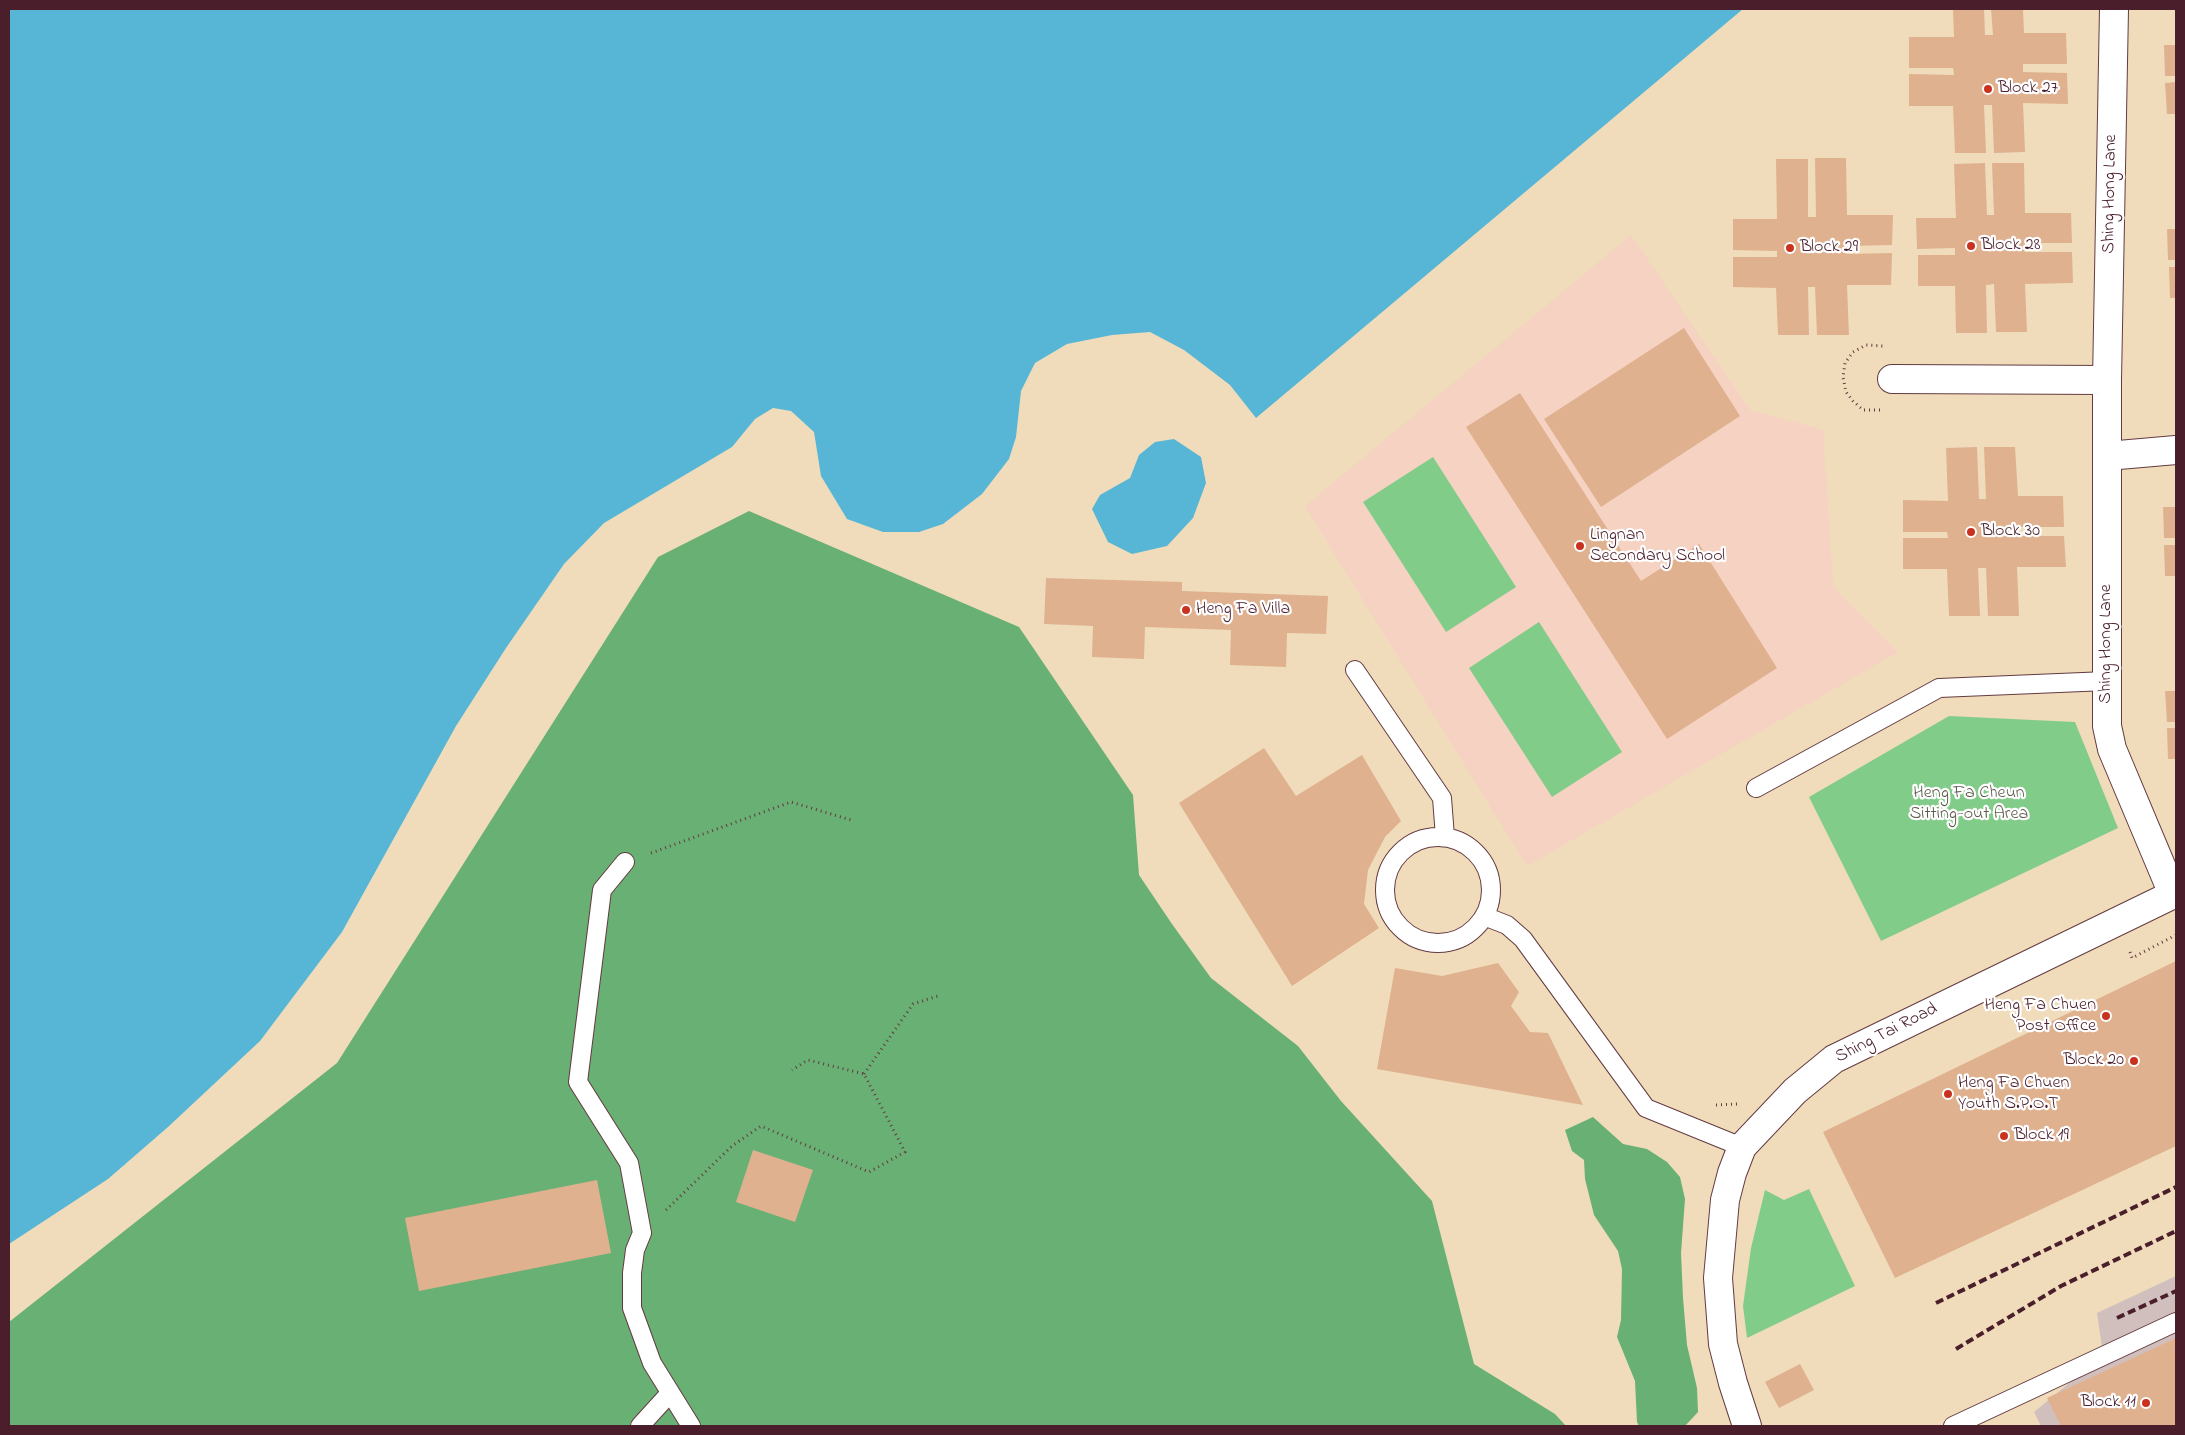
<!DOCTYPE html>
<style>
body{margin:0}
#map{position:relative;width:2185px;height:1435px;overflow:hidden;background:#f0dcbb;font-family:"Indie Flower",sans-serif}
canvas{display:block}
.frame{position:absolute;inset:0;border:10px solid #4a1f2b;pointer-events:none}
</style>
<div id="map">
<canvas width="2185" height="1435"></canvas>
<div class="frame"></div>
</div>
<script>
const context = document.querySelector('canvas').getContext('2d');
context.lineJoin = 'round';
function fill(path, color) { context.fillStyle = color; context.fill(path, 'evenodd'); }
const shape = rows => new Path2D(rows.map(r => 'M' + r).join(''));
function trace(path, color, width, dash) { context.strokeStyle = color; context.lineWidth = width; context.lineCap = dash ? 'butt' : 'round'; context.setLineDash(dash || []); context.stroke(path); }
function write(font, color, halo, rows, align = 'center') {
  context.font = font + ' "Indie Flower",sans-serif'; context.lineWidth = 4.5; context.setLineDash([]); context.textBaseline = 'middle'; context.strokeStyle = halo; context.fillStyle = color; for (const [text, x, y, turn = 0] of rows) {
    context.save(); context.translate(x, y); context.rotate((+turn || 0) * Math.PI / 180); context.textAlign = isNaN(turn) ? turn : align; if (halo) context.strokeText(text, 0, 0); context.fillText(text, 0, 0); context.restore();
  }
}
fill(shape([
 [1631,235,1750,410,1823,430,1833,587,1898,652,1527,866,1305,506]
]), '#f5d2c2');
fill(shape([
 [2176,1276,2176,1426,2041,1426,2034,1412,2103,1355,2097,1313]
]), '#d1bfbd');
fill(shape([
 [1433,457,1516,587,1446,632,1363,502],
 [1539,622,1622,752,1552,797,1469,668],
 [1949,716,2075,722,2118,828,1881,941,1809,797],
 [1809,1189,1855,1286,1747,1338,1743,1306,1751,1248,1765,1190,1784,1200]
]), '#82cc89');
fill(shape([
 [749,511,1019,627,1133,795,1139,875,1172,924,1211,978,1298,1046,1341,1101,1432,1201,1474,1364,1555,1414,1566,1426,9,1426,9,1322,337,1063,658,557],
 [1593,1117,1623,1144,1647,1149,1667,1162,1680,1177,1685,1199,1681,1253,1683,1298,1687,1345,1697,1388,1698,1412,1685,1426,1639,1426,1637,1422,1635,1381,1617,1337,1621,1320,1622,1269,1618,1251,1594,1215,1585,1179,1584,1160,1572,1151,1565,1130]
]), '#69b075');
fill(shape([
 [9,9,1743,9,1256,418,1230,385,1184,350,1150,332,1112,335,1067,344,1035,363,1021,391,1016,437,1009,459,982,494,943,524,919,532,883,532,847,519,821,476,814,432,791,411,773,408,755,419,732,447,604,523,564,564,506,648,456,726,342,932,260,1041,168,1127,108,1179,9,1244],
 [1174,439,1201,457,1206,483,1193,518,1167,546,1132,554,1108,542,1092,509,1100,495,1130,478,1139,455,1155,442]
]), '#57b6d5');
fill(shape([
 [1953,9,1984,9,1985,35,1993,35,1991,9,2023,9,2024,33,2066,33,2067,64,2023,64,2023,72,2067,73,2068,104,2023,103,2025,152,1994,153,1992,105,1984,105,1986,153,1955,153,1953,106,1909,106,1909,74,1954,75,1953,68,1909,68,1909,37,1954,37],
 [2164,45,2176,45,2176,76,2165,76],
 [2176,82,2176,114,2167,114,2165,83],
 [1815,158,1846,158,1847,215,1893,215,1892,245,1847,246,1847,254,1892,253,1891,285,1847,285,1849,335,1817,335,1815,287,1808,287,1809,335,1778,335,1776,288,1733,287,1733,257,1777,257,1777,251,1733,250,1733,219,1777,219,1776,159,1808,159,1808,217,1816,217],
 [1985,163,1987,215,1994,215,1992,163,2024,163,2025,213,2071,213,2072,243,2025,243,2025,252,2072,252,2073,283,2025,284,2027,332,1996,332,1994,284,1986,285,1987,333,1956,333,1955,286,1918,286,1918,255,1955,255,1955,248,1917,249,1916,218,1956,218,1954,164],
 [2167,229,2176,229,2176,260,2168,260],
 [2169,267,2176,267,2176,298,2170,298],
 [1684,328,1740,416,1601,507,1544,419],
 [1520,393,1641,581,1699,544,1777,668,1667,739,1466,427],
 [1977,447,1979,499,1986,499,1984,447,2015,447,2018,496,2063,496,2064,527,2017,527,2017,536,2064,536,2066,567,2017,567,2019,616,1988,616,1986,568,1978,568,1980,616,1949,616,1947,569,1903,569,1903,538,1948,538,1947,532,1903,532,1903,500,1948,501,1946,448],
 [2163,507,2176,507,2176,538,2164,538],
 [2164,545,2176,545,2176,576,2165,576],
 [1046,578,1182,582,1182,591,1328,596,1326,634,1287,633,1286,667,1230,665,1231,630,1145,627,1144,659,1092,657,1093,626,1044,624],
 [2165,691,2176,691,2176,722,2167,722],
 [2167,728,2176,728,2176,759,2168,759],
 [1264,748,1296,796,1362,755,1401,821,1385,837,1368,870,1364,904,1379,928,1292,986,1179,803],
 [2176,961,2176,1146,1895,1278,1823,1132],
 [1498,963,1519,992,1511,1006,1530,1032,1548,1033,1583,1105,1377,1069,1395,968,1442,976],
 [753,1150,813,1170,795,1222,736,1202],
 [597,1180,611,1253,419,1291,405,1218],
 [2176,1338,2176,1426,2061,1426,2047,1398],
 [1800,1364,1814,1390,1779,1408,1765,1382]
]), '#dfb18f');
const service = shape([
 [1355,670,1442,798,1445,837],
 [1756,788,1939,688,2107,681],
 '1385 890a53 53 0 1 1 106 0a53 53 0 1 1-106 0Z',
 [625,862,602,890,578,1082,629,1163,642,1233,635,1250,632,1273,632,1308,652,1363,691,1426],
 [1484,916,1507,925,1523,939,1646,1108,1742,1147],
 [640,1426,670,1393],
 [1953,1426,2176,1322]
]);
const pedestrian = shape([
 [2107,456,2176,450]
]);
const minor = shape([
 [2114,9,2107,380,2107,726,2112,749,2173,894],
 [1892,379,2107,380]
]);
const tertiary = shape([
 [1747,1426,1733,1383,1723,1344,1718,1278,1725,1200,1732,1173,1742,1147,1795,1091,1834,1059,2176,893]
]);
trace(service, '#633b41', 20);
trace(pedestrian, '#633b41', 30);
trace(minor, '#633b41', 30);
trace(tertiary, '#633b41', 30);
trace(shape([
 [1880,410,1863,410,1853,401,1846,392,1843,377,1845,363,1853,352,1866,345,1883,346],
 [651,853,791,802,851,820],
 [2130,952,2132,958,2176,935],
 [864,1074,913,1004,941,995],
 [1716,1105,1737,1104],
 [666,1210,732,1146,761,1126,869,1172,905,1152,864,1074,808,1060,792,1070]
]), '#633b41', 3, [1, 4]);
trace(service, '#fff', 18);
trace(pedestrian, '#fff', 28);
trace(minor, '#fff', 28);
trace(tertiary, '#fff', 28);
trace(shape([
 [1936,1303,2176,1187],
 [2117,1318,2176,1291],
 [1956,1349,2061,1286,2176,1231]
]), '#4a1f2b', 4, [8, 4]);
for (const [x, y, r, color] of [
 [1988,89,5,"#c8321e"],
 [1971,246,5,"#c8321e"],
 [1790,248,5,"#c8321e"],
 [1971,532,5,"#c8321e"],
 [1580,546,5,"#c8321e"],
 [1186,610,5,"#c8321e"],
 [2106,1016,5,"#c8321e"],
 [2134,1061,5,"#c8321e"],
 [1948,1094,5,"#c8321e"],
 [2004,1136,5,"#c8321e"],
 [2146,1403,5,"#c8321e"]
]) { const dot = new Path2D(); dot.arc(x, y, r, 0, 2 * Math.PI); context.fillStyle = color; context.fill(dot); trace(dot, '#fff', 2); }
write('18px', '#4a1f2b', '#fff', [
 ["Block 27",1998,89],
 ["Block 28",1981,246],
 ["Block 29",1800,248],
 ["Block 30",1981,532],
 ["Lingnan",1590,536],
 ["Secondary School",1590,557],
 ["Heng Fa Villa",1196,610],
 ["Heng Fa Chuen",2096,1006,"right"],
 ["Post Office",2096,1027,"right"],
 ["Block 20",2124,1061,"right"],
 ["Heng Fa Chuen",1958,1084],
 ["Youth S.P.O.T",1958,1105],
 ["Block 19",2014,1136],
 ["Block 11",2136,1403,"right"]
], 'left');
write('18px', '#4a1f2b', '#fff', [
 ["Shing Hong Lane",2111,194,-89],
 ["Shing Hong Lane",2107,644,-90],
 ["Shing Tai Road",1887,1034,-27]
]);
write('18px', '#5e5c4c', '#fff', [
 ["Heng Fa Cheun",1969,794],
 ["Sitting-out Area",1969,815]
]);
</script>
